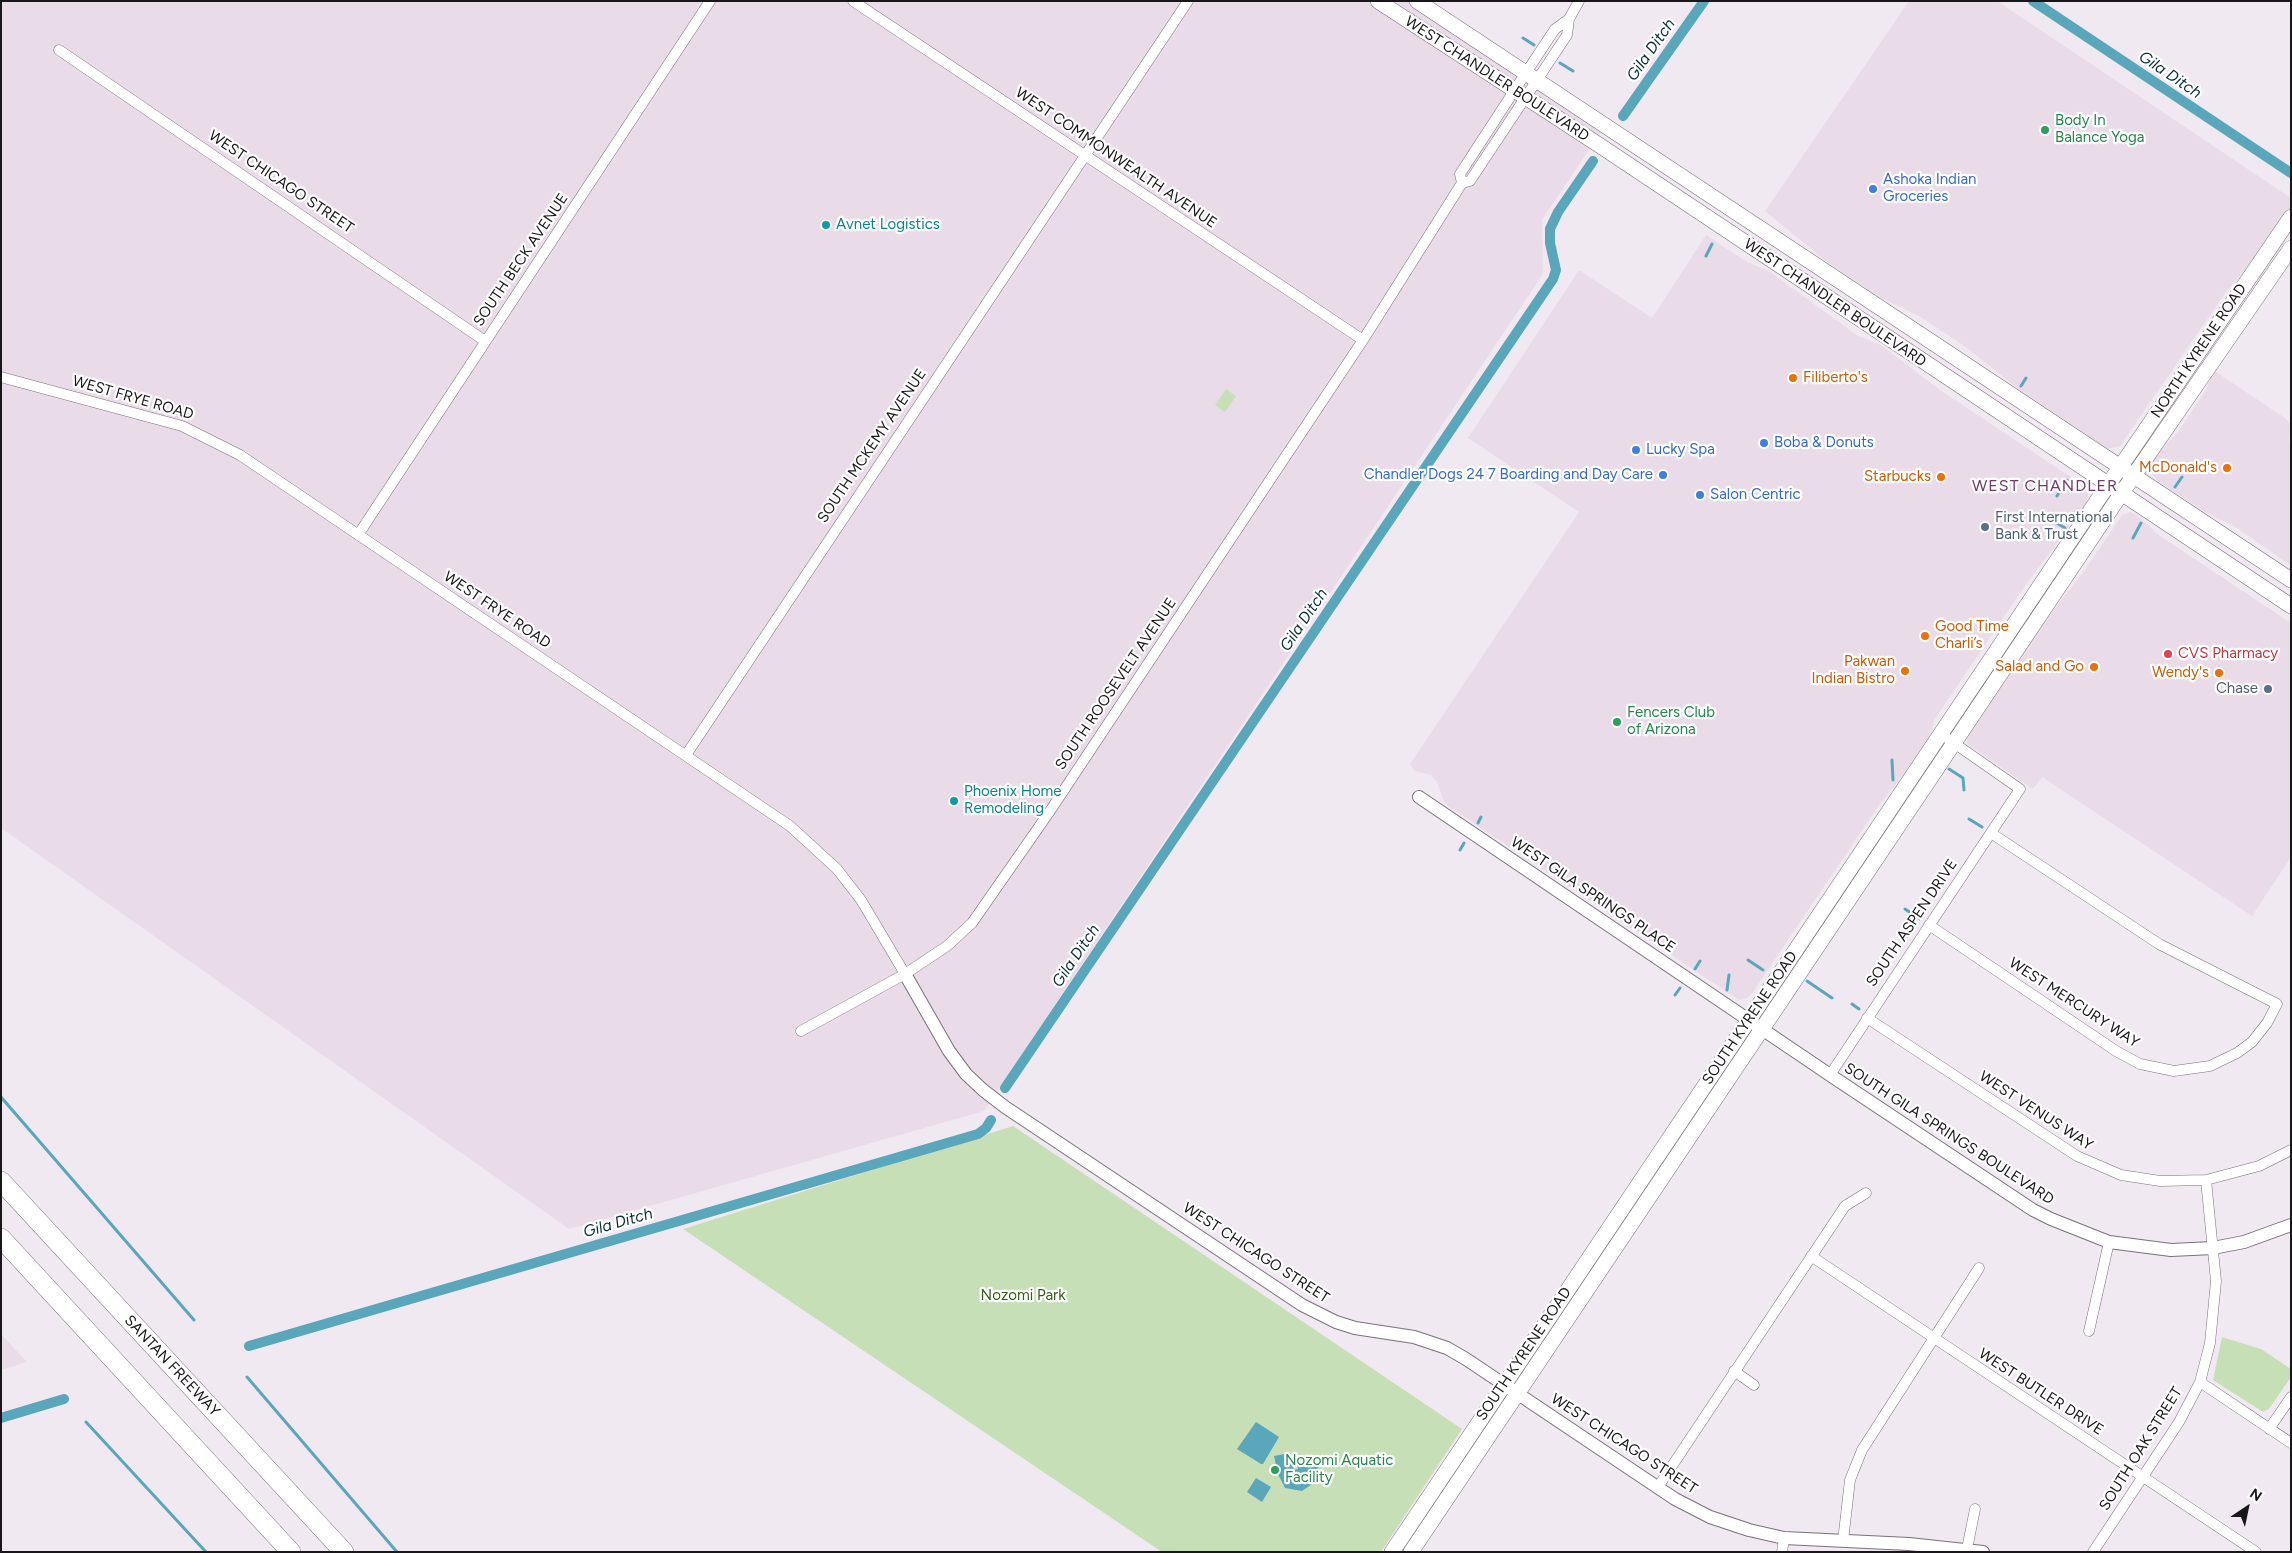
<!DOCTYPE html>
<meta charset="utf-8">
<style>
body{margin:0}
#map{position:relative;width:2292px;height:1553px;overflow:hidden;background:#f1e9f1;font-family:Figtree,sans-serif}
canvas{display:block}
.frame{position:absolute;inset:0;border:2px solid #191619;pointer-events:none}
.north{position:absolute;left:2222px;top:1483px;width:50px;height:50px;-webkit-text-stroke:4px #fff;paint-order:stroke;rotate:34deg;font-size:14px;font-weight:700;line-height:20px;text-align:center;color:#191619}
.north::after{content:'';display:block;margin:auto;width:18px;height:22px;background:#191619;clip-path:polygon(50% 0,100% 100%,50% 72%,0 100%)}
</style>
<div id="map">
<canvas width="2292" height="1553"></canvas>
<div class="frame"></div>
<div class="north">N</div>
</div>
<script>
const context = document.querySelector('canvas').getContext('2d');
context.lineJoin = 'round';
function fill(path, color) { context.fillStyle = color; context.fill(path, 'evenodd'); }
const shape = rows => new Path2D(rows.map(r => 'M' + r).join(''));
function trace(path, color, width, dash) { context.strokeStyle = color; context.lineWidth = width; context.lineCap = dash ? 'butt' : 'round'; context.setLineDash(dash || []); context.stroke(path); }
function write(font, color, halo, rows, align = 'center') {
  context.font = font + ' Figtree,sans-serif'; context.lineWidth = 4.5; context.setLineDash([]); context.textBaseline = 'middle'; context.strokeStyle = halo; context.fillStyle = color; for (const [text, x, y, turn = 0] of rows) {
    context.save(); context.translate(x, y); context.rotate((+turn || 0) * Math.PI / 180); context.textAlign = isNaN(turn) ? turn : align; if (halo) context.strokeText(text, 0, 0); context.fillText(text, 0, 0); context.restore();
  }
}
fill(shape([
 [1,1,1416,1,1605,126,1542,220,1543,274,984,1111,569,1229,1,828],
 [1909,1,1997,1,2291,198,2291,207,2260,252,2226,292,2120,446,2108,449,2017,388,1966,347,1919,316,1881,298,1827,262,1765,211],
 [1706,235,1747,262,1769,271,1858,336,1881,345,1940,390,2081,484,2089,492,2086,504,2022,590,1935,719,1929,738,1907,770,1879,805,1753,992,1747,998,1739,1000,1451,808,1444,802,1437,782,1431,775,1415,771,1410,764,1579,512,1468,438,1579,270,1652,318],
 [2213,370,2285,418,2291,425,2289,444,2291,445,2290,565,2234,526,2205,512,2158,481,2150,472,2149,465,2152,460,2178,432,2206,390],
 [2130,512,2137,515,2160,536,2291,623,2291,857,2252,916,2042,777,2033,789,1967,744,1967,736,2048,617,2084,571,2122,515],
 [1,1334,27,1362,1,1370]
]), '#eadbe9');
fill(shape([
 [1226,389,1236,396,1225,412,1215,405],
 [1013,1126,1462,1429,1381,1552,1162,1552,683,1229],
 [2222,1337,2261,1349,2291,1369,2291,1377,2269,1409,2263,1412,2213,1380]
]), '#c7dfb7');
fill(shape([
 [1256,1422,1279,1437,1263,1464,1261,1464,1237,1449],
 [1290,1453,1294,1470,1298,1469,1296,1460,1303,1458,1304,1465,1307,1465,1308,1467,1319,1465,1315,1482,1302,1491,1285,1488,1278,1474,1274,1456],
 [1256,1478,1271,1487,1262,1502,1247,1492]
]), '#5aa6ba');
trace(shape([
 [1523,38,1534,45],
 [1560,63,1573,71],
 [1706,256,1712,244],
 [2021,386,2026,378],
 [2175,487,2182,477],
 [2057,496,2067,480],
 [2050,519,2065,528],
 [2133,538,2141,523],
 [1892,760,1893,780],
 [1949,769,1963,778,1964,790],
 [1969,819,1982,827],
 [1478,823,1481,817],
 [1460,850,1464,843],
 [1905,909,1920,919],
 [1623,920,1627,914],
 [1748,960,1763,970],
 [1695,969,1700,961],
 [1807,981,1832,998],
 [1727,990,1729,975],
 [1675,995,1680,988],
 [1852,1004,1859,1009],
 [1,1097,194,1320],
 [247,1377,397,1552],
 [86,1422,206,1552]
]), '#5aa6ba', 3);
trace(shape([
 [2033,1,2291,173],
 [1623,116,1704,1],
 [1005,1088,1553,279,1556,270,1550,243,1550,229,1558,212,1593,161],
 [249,1346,978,1134,986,1128,991,1120],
 [1,1418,64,1399]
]), '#5aa6ba', 10);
const minor = shape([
 [853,1,1363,340],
 [59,50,485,341],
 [1462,183,1460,174,1514,91,1555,29,1569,19],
 [1,377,182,426,240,455,790,826,837,869,861,900,905,974],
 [358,535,710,1],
 [686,755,1188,1],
 [1929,925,2116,1051,2140,1064,2174,1071,2210,1066,2237,1053,2252,1042,2267,1023,2277,1004,2159,944,1991,833],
 [1867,1018,2077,1156,2121,1175,2160,1181,2206,1180,2259,1166,2291,1150],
 [801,1031,905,974,947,946,972,923,1050,811,1363,340,1462,183,1470,181,1567,35,1569,19,1579,1],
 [1830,1075,2020,789,1941,734],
 [1811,1256,2256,1552],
 [2089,1331,2109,1242],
 [1734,1371,1754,1385],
 [2200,1382,2291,1443],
 [2269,1429,2291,1397],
 [1658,1487,1845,1206,1866,1193],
 [1843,1541,1850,1480,1862,1450,1979,1268],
 [1967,1549,1975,1509],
 [1782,1552,1784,1538],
 [2093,1552,2179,1422,2200,1382,2210,1343,2216,1281,2206,1180]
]);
const tertiary = shape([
 [1419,797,1830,1075,2033,1210,2051,1219,2109,1242,2171,1250,2213,1248,2244,1242,2291,1225],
 [905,974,949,1051,966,1074,983,1090,1005,1107,1302,1305,1336,1322,1355,1328,1414,1337,1447,1348,1466,1359,1675,1499,1710,1517,1749,1530,1784,1538,1909,1544,1983,1552]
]);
const secondary = shape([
 [1378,1,1599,145,2291,606],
 [1417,1,2291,580],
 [1392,1552,2097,501,2291,217],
 [1411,1552,2121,494,2291,248]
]);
const motorway = shape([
 [1,1181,344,1552],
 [1,1238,291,1552]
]);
trace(minor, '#797279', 11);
trace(tertiary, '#797279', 14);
trace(secondary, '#797279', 16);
trace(motorway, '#797279', 20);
trace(minor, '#fff', 10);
trace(tertiary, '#fff', 12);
trace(secondary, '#fff', 15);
trace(motorway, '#fff', 19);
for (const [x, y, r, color] of [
 [2045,130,5,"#2e9e5b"],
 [1873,189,5,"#3f7fe0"],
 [826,225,5,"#0f9aa8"],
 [1793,378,5,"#e8710a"],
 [1764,443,5,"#3f7fe0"],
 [1636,450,5,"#3f7fe0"],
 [2227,468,5,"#e8710a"],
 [1663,475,5,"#3f7fe0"],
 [1941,477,5,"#e8710a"],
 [1700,495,5,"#3f7fe0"],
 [1985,527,5,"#5c6f8a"],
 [1925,636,5,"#e8710a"],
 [2168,654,5,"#e0444e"],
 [2094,667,5,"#e8710a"],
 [1905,671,5,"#e8710a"],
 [2219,673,5,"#e8710a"],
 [2268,689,5,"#5c6f8a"],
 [1617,722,5,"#2e9e5b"],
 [954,801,5,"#0f9aa8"],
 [1275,1470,5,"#2e9e5b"]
]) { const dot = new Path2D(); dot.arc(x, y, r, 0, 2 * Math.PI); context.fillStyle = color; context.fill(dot); trace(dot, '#fff', 2); }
write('15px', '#191619', '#fff', [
 ["WEST CHANDLER BOULEVARD",1497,79,33],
 ["WEST COMMONWEALTH AVENUE",1116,158,34],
 ["WEST CHICAGO STREET",281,182,34],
 ["SOUTH BECK AVENUE",521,260,-56],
 ["WEST CHANDLER BOULEVARD",1835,303,34],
 ["NORTH KYRENE ROAD",2199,351,-56],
 ["WEST FRYE ROAD",133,398,16],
 ["SOUTH MCKEMY AVENUE",872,446,-56],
 ["WEST FRYE ROAD",497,610,34],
 ["SOUTH ROOSEVELT AVENUE",1116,684,-56],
 ["WEST GILA SPRINGS PLACE",1593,895,34],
 ["SOUTH ASPEN DRIVE",1912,923,-56],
 ["WEST MERCURY WAY",2074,1003,33],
 ["SOUTH KYRENE ROAD",1750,1018,-56],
 ["WEST VENUS WAY",2036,1111,33],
 ["SOUTH GILA SPRINGS BOULEVARD",1949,1134,33],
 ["WEST CHICAGO STREET",1256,1253,33],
 ["SOUTH KYRENE ROAD",1524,1354,-56],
 ["SANTAN FREEWAY",172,1366,47],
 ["WEST BUTLER DRIVE",2041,1392,33],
 ["WEST CHICAGO STREET",1624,1444,33],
 ["SOUTH OAK STREET",2141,1449,-58]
]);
write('15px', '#27864d', '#fff', [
 ["Body In",2055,121],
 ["Balance Yoga",2055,138],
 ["Fencers Club",1627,713],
 ["of Arizona",1627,730],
 ["Nozomi Aquatic",1285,1461],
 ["Facility",1285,1478]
], 'left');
write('15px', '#366cbe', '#fff', [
 ["Ashoka Indian",1883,180],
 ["Groceries",1883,197],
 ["Boba & Donuts",1774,443],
 ["Lucky Spa",1646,450],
 ["Chandler Dogs 24 7 Boarding and Day Care",1653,475,"right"],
 ["Salon Centric",1710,495]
], 'left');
write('15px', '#0d838f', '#fff', [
 ["Avnet Logistics",836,225],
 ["Phoenix Home",964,792],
 ["Remodeling",964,809]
], 'left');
write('15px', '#c56008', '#fff', [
 ["Filiberto's",1803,378,"left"],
 ["McDonald's",2217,468],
 ["Starbucks",1931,477],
 ["Good Time",1935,627,"left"],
 ["Charli’s",1935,644,"left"],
 ["Pakwan",1895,662],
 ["Indian Bistro",1895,679],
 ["Salad and Go",2084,667],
 ["Wendy's",2209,673]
], 'right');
write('15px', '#4e5e75', '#fff', [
 ["First International",1995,518],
 ["Bank & Trust",1995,535],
 ["Chase",2258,689,"right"]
], 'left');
write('15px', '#be3a42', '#fff', [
 ["CVS Pharmacy",2178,654]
], 'left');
write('15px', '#396016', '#fff', [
 ["Nozomi Park",1023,1296]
]);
write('italic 16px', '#092f38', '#fff', [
 ["Gila Ditch",1651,50,-55],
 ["Gila Ditch",2170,75,34],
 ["Gila Ditch",1304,620,-56],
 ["Gila Ditch",1076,956,-56],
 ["Gila Ditch",618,1223,-16]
]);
context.letterSpacing = '1px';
write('16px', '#723a68', '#fff', [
 ["WEST CHANDLER",2045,486]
]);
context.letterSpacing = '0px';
</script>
